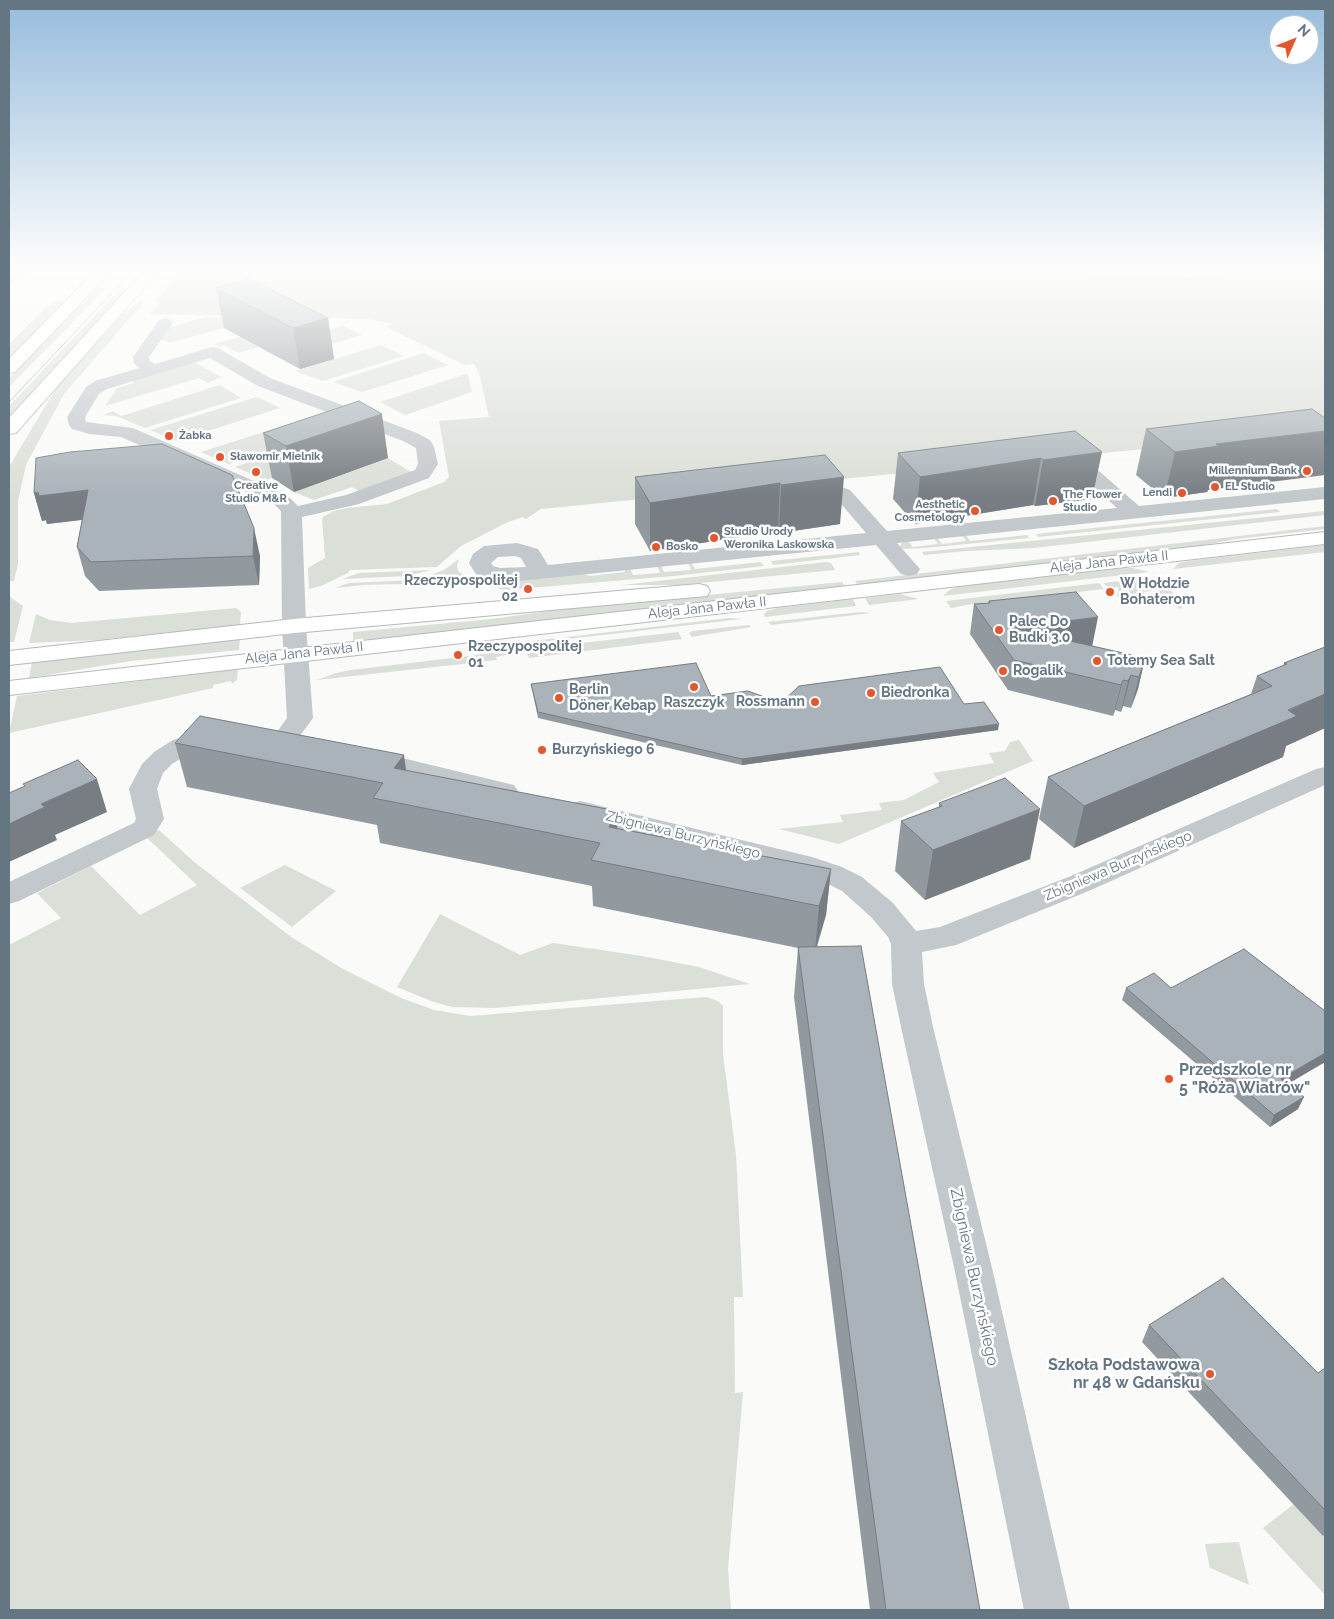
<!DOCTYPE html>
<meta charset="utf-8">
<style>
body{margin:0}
#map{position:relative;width:1334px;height:1619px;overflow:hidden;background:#fafaf8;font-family:Raleway,sans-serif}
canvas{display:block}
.frame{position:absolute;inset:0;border:10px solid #657683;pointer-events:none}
.north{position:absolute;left:1269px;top:15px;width:50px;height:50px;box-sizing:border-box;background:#fff;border:1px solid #c1c8cd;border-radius:50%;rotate:46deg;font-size:14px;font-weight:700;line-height:20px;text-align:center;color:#657683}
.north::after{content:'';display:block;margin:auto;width:18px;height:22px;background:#e4572e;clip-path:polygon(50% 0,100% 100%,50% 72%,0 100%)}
</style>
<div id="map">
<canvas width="1334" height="1619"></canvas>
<div class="frame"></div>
<div class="north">N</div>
</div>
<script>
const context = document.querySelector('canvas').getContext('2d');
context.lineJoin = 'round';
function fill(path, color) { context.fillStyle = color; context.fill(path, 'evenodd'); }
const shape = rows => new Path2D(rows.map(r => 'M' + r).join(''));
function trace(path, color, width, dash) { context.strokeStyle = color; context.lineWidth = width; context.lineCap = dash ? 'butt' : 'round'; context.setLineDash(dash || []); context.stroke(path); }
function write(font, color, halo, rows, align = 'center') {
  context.font = font + ' Raleway,sans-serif'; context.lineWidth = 5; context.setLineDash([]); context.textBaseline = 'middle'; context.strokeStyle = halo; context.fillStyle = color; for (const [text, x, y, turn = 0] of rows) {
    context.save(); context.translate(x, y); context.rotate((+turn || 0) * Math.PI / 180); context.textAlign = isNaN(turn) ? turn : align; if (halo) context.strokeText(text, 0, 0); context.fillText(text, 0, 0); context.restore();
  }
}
fill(shape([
 [182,270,1080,270,1088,276,1189,277,1277,270,1325,270,1325,431,541,509,526,519,523,517,508,522,461,546,437,567,350,570,348,573,321,586,309,589,308,568,325,558,322,519,324,516,334,511,347,508,387,504,444,482,449,477,439,421,489,417,479,373,474,364,465,365,386,327,393,324,379,321,367,319,150,314,160,302,155,302],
 [97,288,106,288,9,387,9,378],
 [121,288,129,288,9,417,9,406],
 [63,299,60,307,9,359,9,344,46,307],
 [143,299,142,307,130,318,64,394,26,465,18,501,18,564,14,581,9,581,9,467,56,388,125,312],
 [206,317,256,319,169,343,160,338,167,328],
 [300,320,328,327,238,353,224,345,219,347,214,344],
 [343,326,362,335,282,359,262,349],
 [381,345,404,356,323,381,295,371],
 [424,353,448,365,362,392,333,382],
 [194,362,221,377,208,383,199,378,105,406,117,388,134,383,130,380],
 [466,374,468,375,472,392,405,415,380,402],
 [220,385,241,398,145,428,116,416,104,415,113,411,121,416],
 [257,397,280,408,183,439,184,440,179,442,150,430],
 [295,422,323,433,229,464,201,452],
 [343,430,370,444,266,480,235,467],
 [388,458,411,472,359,491,352,487,314,500,294,492,351,470,353,471],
 [1277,509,1280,512,1038,537,1036,534],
 [1325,511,1325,515,1034,548,967,551,924,555,922,552],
 [1325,526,1325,529,1236,539,1183,549,858,585,855,581],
 [961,534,965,534,970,541,1027,535,1029,538,925,548,901,549,900,547,902,542,907,540,913,547,938,544,933,537,936,537,942,544,966,541],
 [1325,545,1325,552,1173,569,1179,563,1188,561],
 [859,552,860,555,773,565,771,561],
 [459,559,457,565,458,571,470,581,482,575,581,573,590,576,624,572,628,568,630,568,633,575,660,573,657,565,661,565,664,572,691,570,688,562,691,562,695,569,761,562,764,566,674,576,504,590,475,582,362,585,335,588,349,583,417,580,444,570],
 [826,562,831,563,835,570,679,585,622,585],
 [1121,568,1133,568,1149,572,943,596,948,591,956,587],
 [431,570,408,576,342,579,359,573],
 [1157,577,1183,603,1181,609,1171,604,1160,605,1152,596,1161,595,1157,590,1143,592,1151,600,1124,604,1117,596,1119,587,1109,588,1103,583],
 [842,582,845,586,353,642,353,632,492,619,563,609],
 [1099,583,1104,589,966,605,951,608,946,601],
 [899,594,919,599,869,605,865,598],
 [9,596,23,606,14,642,9,642],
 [853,599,856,606,765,617,764,615,767,611,777,608],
 [236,608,241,612,240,625,96,640,29,643,36,614,50,620,72,623],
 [860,612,871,613,771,625,768,622],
 [729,618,742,619,525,644,524,642],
 [749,625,751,627,692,637,689,633,692,631],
 [678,632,682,639,529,658,527,653,530,649],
 [240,638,239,650,131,661,29,678,32,662],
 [516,650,520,652,496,657,497,660,476,662,474,655],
 [469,656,471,663,317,680,336,673,351,670],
 [238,669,237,680,232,684,231,681,213,685,213,688,9,733,17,696],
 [1019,740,1033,761,839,844,779,829,843,822,840,815,882,810,879,803,904,800,939,782,933,773,994,763,989,753,1005,751,1010,742],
 [159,830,193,861,291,937,343,969,401,998,434,1010,470,1016,706,997,718,1001,723,1006,723,1054,736,1155,743,1297,734,1297,735,1393,743,1392,728,1569,731,1610,9,1610,9,945,61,918,37,893,91,866,140,915,197,885,146,837,155,831],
 [285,865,336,891,292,927,240,888],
 [440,914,520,955,553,943,642,956,699,967,750,984,495,1008,452,1007,431,1001,397,987],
 [1294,1504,1325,1534,1325,1595,1263,1528],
 [1239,1542,1249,1585,1210,1568,1205,1544]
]), '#dadfd7');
const major = shape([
 [96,270,112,270,15,372,9,373,9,359,96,270],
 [145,270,160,270,16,433,9,434,9,418,145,270],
 [1325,532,1325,544,9,695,9,681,1325,532],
 [699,584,707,586,710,591,707,596,294,633,9,665,9,651,294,619,699,584]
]);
trace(major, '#b5babe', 2);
fill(shape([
 [11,270,27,270,14,283,9,284,9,272,11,270],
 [165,318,171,320,173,323,149,357,150,361,155,364,212,347,218,348,270,378,417,433,430,440,434,447,438,464,429,478,359,504,302,517,306,626,313,718,294,744,285,747,276,744,272,739,287,718,282,626,281,511,274,504,121,437,89,434,72,429,69,425,67,417,86,387,95,381,139,368,134,363,133,357,159,320,165,318],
 [210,358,258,386,403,441,416,448,418,464,415,470,346,495,298,506,288,496,133,428,86,422,85,417,99,394,107,389,210,358],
 [1071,459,1091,464,1139,506,1325,487,1325,499,897,543,920,569,917,574,909,576,901,574,876,545,509,582,500,582,477,576,469,563,473,554,484,546,517,543,538,549,548,565,866,533,836,498,828,495,813,497,806,495,803,491,806,487,830,483,850,490,887,531,1117,508,1077,472,1056,470,1053,466,1056,462,1071,459],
 [515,556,521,558,526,567,500,568,493,566,491,563,498,557,515,556],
 [211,729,220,732,224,737,220,742,191,752,172,764,163,773,157,789,164,819,154,835,19,901,9,904,9,882,134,823,136,819,129,789,142,764,154,752,173,740,211,729],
 [369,750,514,785,518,791,514,797,504,799,360,764,356,758,360,752,369,750],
 [1325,767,1325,785,1091,890,956,945,922,952,924,984,933,1027,993,1272,1070,1610,1024,1610,955,1272,901,1027,892,984,891,944,888,937,871,917,842,891,822,881,804,875,570,816,566,810,570,804,580,801,812,857,842,867,862,877,893,903,916,931,940,927,1071,876,1316,769,1325,767]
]), '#c3c8cc');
fill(major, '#fff');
trace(shape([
 [9,402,134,270]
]), '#a2aab0', 1);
fill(shape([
 [216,288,328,318,334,359,300,369,224,328],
 [1312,409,1208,490,1207,492,1164,498,1136,475,1146,429],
 [1075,431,1092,499,1035,506,1033,505,915,524,893,499,898,453],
 [263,433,388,458,294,492,272,478],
 [825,455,840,524,779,533,778,531,650,551,635,524,635,477],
 [34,493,260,556,259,585,99,591,85,576,77,547,82,520,47,524,46,520,42,521],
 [989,601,1092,646,1145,658,1138,689,1131,708,1123,706,1121,712,1115,710,1113,716,1008,690,970,634,974,604,988,603],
 [1325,647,1325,728,1286,746,1283,757,1074,848,1039,819,1048,777,1251,694,1257,676,1283,666,1284,663],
 [531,684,711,696,781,703,964,704,998,730,742,765,538,718,532,689],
 [175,743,406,771,617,811,617,828,831,869,826,915,817,947,980,1610,870,1610,794,997,798,948,593,906,592,886,380,843,377,825,187,787],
 [939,803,1030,859,925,900,895,871,901,821,939,807],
 [1126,988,1171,988,1325,1062,1287,1084,1298,1109,1270,1127,1122,1000],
 [1149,1325,1318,1373,1325,1368,1325,1534,1323,1536,1142,1342]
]), '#929a9f');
fill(shape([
 [328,318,334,359,300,369,293,328],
 [382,414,388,458,294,492,286,446],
 [1325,431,1325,475,1208,490,1207,492,1164,498,1175,452,1216,444],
 [1102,452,1092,499,1035,506,1043,460],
 [1041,458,1033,505,915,524,920,477],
 [844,477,840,524,779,533,781,485],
 [780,483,778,531,650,551,650,503],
 [88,490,96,518,47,524,46,520,42,521,34,493],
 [254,528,260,556,259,585,253,556],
 [1098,617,1092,647,1013,628],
 [1145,658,1138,689,1131,708,1139,677],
 [1131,675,1123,706,1121,712,1128,681],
 [1123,680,1115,710,1113,716,1121,685],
 [1325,694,1325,728,1286,746,1283,757,1074,848,1084,806],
 [999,724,998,730,742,765,742,759],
 [404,755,410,799,394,768],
 [97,779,107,812,55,835,57,840,9,862,9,824,41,804],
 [1040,809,1030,859,925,900,933,850],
 [617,811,618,855,609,827],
 [831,869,826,915,815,951,819,906],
 [1325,1053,1325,1062,1276,1091,1281,1079],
 [1304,1097,1298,1109,1270,1127,1274,1115]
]), '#777d82');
const building = shape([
 [249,279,328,318,293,328,216,288,249,279],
 [359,401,382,414,286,446,263,433,359,401],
 [1312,409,1325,418,1325,431,1216,444,1219,446,1175,452,1146,429,1312,409],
 [1075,431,1102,452,1043,460,1041,458,920,477,898,453,1075,431],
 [162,444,232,475,254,528,253,556,91,562,77,547,88,490,39,496,38,492,34,493,36,458,70,452,162,444],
 [825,455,844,477,781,485,780,483,650,503,635,477,825,455],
 [1076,592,1098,617,1013,628,1145,658,1139,677,1131,675,1128,681,1123,680,1121,685,1014,660,974,604,990,603,989,601,1076,592],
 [1325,647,1325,694,1288,710,1297,716,1084,806,1048,777,1272,686,1257,676,1287,664,1284,663,1325,647],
 [696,663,711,696,748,691,781,703,799,686,940,667,964,704,984,702,999,724,742,759,538,712,531,684,696,663],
 [200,716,404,755,394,768,617,811,609,827,831,869,819,906,591,860,600,843,373,798,383,783,175,743,200,716],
 [78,760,97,779,41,804,45,807,9,824,9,793,25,786,23,784,78,760],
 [1005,778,1040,809,933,850,901,821,942,806,939,803,1005,778],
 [861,946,980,1610,886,1610,798,947,861,946],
 [1244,949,1325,1011,1325,1053,1281,1079,1304,1097,1274,1115,1126,988,1154,973,1171,988,1244,949],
 [1223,1278,1318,1373,1325,1368,1325,1510,1149,1325,1223,1278]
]);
fill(building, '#aab3b9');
trace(building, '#777d82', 1);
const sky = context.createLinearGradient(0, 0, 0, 497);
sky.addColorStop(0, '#96bcdc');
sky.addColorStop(0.54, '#fdfdfc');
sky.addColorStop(1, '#fdfdfc00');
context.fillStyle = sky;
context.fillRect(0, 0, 1334, 497);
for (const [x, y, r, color] of [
 [169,436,5,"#e4572e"],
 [220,457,5,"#e4572e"],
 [1307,471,5,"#e4572e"],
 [256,472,5,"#e4572e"],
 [1215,487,5,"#e4572e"],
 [1182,493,5,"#e4572e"],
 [1053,501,5,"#e4572e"],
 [975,511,5,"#e4572e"],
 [714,538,5,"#e4572e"],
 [656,547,5,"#e4572e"],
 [528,589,5,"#e4572e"],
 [1110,592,5,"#e4572e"],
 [999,630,5,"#e4572e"],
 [458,655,5,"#e4572e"],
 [1097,661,5,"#e4572e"],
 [1003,671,5,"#e4572e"],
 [694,687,5,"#e4572e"],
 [871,693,5,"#e4572e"],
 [559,698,5,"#e4572e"],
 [815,702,5,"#e4572e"],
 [542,750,5,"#e4572e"],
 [1169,1079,5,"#e4572e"],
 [1210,1374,5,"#e4572e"]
]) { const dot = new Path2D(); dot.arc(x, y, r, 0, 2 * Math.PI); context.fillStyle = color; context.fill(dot); trace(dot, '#fff', 2); }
write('bold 11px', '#657683', '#fff', [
 ["Żabka",179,436],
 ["Sławomir Mielnik",230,457],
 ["Millennium Bank",1297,471,"right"],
 ["Creative",256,486,"center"],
 ["Studio M&R",256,499,"center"],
 ["EL Studio",1225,487],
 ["Lendi",1172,493,"right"],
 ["The Flower",1063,495],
 ["Studio",1063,508],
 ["Aesthetic",965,505,"right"],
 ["Cosmetology",965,518,"right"],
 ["Studio Urody",724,532],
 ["Weronika Laskowska",724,545],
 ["Bosko",666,547]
], 'left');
write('14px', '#657683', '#fff', [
 ["Aleja Jana Pawła II",1109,562,-6],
 ["Aleja Jana Pawła II",707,608,-6],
 ["Aleja Jana Pawła II",304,653,-6],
 ["Zbigniewa Burzyńskiego",683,835,14],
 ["Zbigniewa Burzyńskiego",1118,866,-23]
]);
write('bold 14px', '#657683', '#fff', [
 ["Rzeczypospolitej",518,581,"right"],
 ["02",518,597,"right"],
 ["W Hołdzie",1120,584],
 ["Bohaterom",1120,600],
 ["Palec Do",1009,622],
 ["Budki 3.0",1009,638],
 ["Rzeczypospolitej",468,647],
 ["01",468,663],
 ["Totemy Sea Salt",1107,661],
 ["Rogalik",1013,671],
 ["Berlin",569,690],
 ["Döner Kebap",569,706],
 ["Biedronka",881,693],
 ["Rossmann",805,702,"right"],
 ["Raszczyk",694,703,"center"],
 ["Burzyńskiego 6",552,750]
], 'left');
write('bold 16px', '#657683', '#fff', [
 ["Przedszkole nr",1179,1070],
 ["5 \"Róża Wiatrów\"",1179,1088],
 ["Szkoła Podstawowa",1200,1365,"right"],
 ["nr 48 w Gdańsku",1200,1383,"right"]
], 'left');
write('16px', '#657683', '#fff', [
 ["Zbigniewa Burzyńskiego",974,1277,78]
]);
</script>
